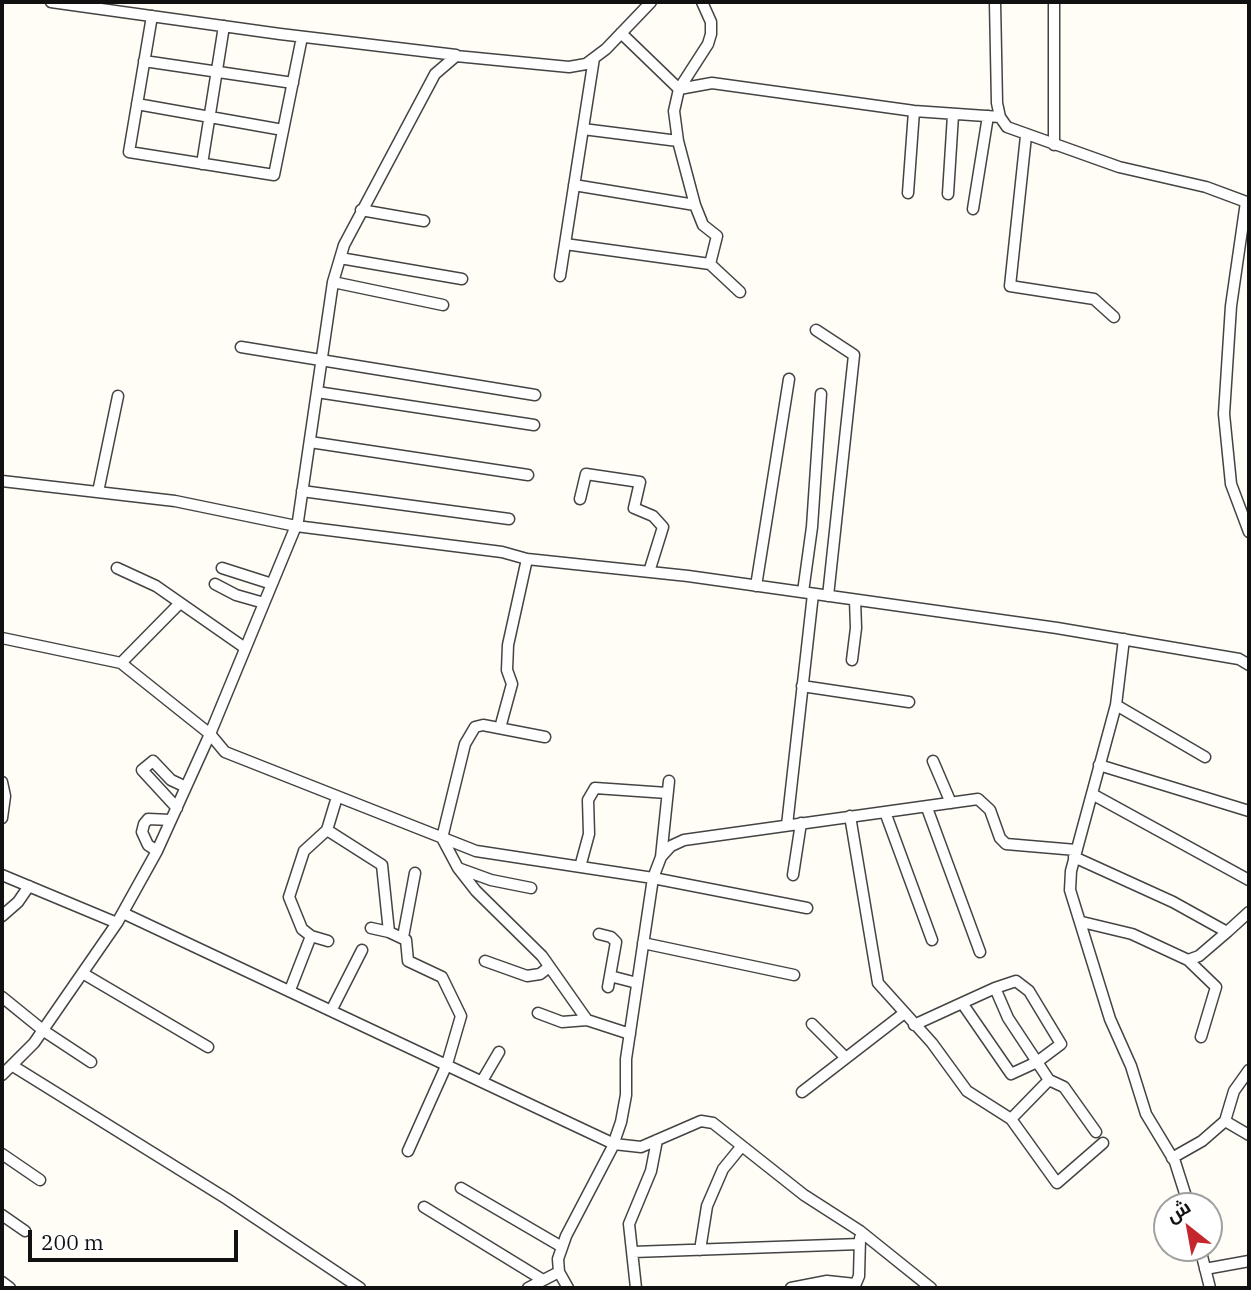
<!DOCTYPE html>
<meta charset="utf-8">
<style>
body{margin:0}
#map{position:relative;width:1251px;height:1290px;overflow:hidden;background:#fffdf5;font-family:"IBM Plex Serif",Cairo,serif}
canvas{display:block}
.frame{position:absolute;inset:0;border:4px solid #111;pointer-events:none}
.north{position:absolute;left:1153px;top:1192px;width:70px;height:70px;box-sizing:border-box;background:#fff;border:2px solid #a0a0a0;border-radius:50%;rotate:329deg;font-size:19px;font-weight:700;line-height:28px;text-align:center;color:#111}
.north::after{content:'';display:block;margin:auto;width:24px;height:32px;background:#c4262e;clip-path:polygon(50% 0,100% 100%,50% 72%,0 100%)}
.scale{position:absolute;left:28px;top:1230px;width:210px;height:32px;box-sizing:border-box;border:4px solid #111;border-top:0;padding-left:9px;font-size:21px;line-height:24px;white-space:nowrap;color:#111;-webkit-text-stroke:5px #fff;paint-order:stroke}
</style>
<div id="map">
<canvas width="1251" height="1290"></canvas>
<div class="frame"></div>
<div class="north">ش</div>
<div class="scale">200 m</div>
</div>
<script>
const context = document.querySelector('canvas').getContext('2d');
context.lineJoin = 'round';
const shape = rows => new Path2D(rows.map(r => 'M' + r).join(''));
function trace(path, color, width, dash) { context.strokeStyle = color; context.lineWidth = width; context.lineCap = dash ? 'butt' : 'round'; context.setLineDash(dash || []); context.stroke(path); }
const minor = shape([
 [51,2,280,34,456,55],
 [702,2,711,22,711,34,708,44,679,89,674,111,678,141,695,205,703,225,717,236,710,264],
 [995,2,997,103,1000,117,1007,127,1119,167,1206,187,1249,203],
 [152,16,129,152,274,175,302,37],
 [621,33,679,89,712,83,914,111,1000,117],
 [144,61,293,83],
 [137,104,283,130],
 [583,129,678,141],
 [1026,136,1010,286,1094,299,1114,317],
 [1054,145,1054,2],
 [202,164,224,26],
 [574,185,695,205],
 [908,193,914,111],
 [948,194,953,115],
 [1246,202,1231,306,1224,414,1231,484,1249,532],
 [973,209,988,116],
 [361,210,424,221],
 [565,244,710,264,740,292],
 [340,258,462,279],
 [560,276,594,58],
 [333,282,443,305],
 [816,330,854,355,828,596],
 [241,347,535,395],
 [317,392,534,425],
 [310,442,528,475],
 [2,481,175,501,296,526,502,552,527,559,688,576,1057,628,1239,659,1249,665],
 [302,491,509,519],
 [98,492,118,396],
 [580,499,586,474,640,482,634,508,653,516,663,527,649,572],
 [117,568,156,586,245,648],
 [222,568,272,584],
 [215,584,236,595,264,603],
 [756,586,789,379],
 [803,592,812,527,821,394],
 [180,603,121,663,210,734,225,752,476,851,653,878,807,908],
 [2,638,121,663],
 [1124,639,1116,705,1071,871,1070,890,1110,1019,1131,1066,1146,1114,1175,1162,1189,1206],
 [852,660,856,628,855,600],
 [802,686,909,702],
 [1116,705,1205,757],
 [500,728,512,684,507,670,508,645,527,559],
 [545,737,483,725,475,727,465,744,442,838,458,868,476,891,542,956,587,1020,630,1034],
 [933,761,951,803],
 [1099,765,1249,811],
 [2,782,5,796,2,818],
 [1092,794,1249,880],
 [337,797,327,830,382,865,389,932,406,940,408,961,442,977,461,1016,447,1064,408,1151],
 [177,808,142,770,153,761,171,780,186,787],
 [927,808,980,952],
 [885,812,932,940],
 [850,816,878,983,932,1043,967,1091,1011,1119,1049,1080,1008,1018,995,988],
 [787,825,813,594],
 [327,830,304,851,289,897,302,929,311,936,328,941],
 [157,851,148,845,142,832,144,824,148,819,171,820],
 [661,857,669,781],
 [1074,857,1173,902,1227,932,1199,956,1188,960],
 [580,867,589,834,588,800,595,788,667,793],
 [458,868,491,880,531,888],
 [2,875,117,923],
 [793,875,801,823],
 [123,913,614,1144,641,1147,701,1121,713,1123,804,1195,860,1231,931,1288],
 [2,916,18,902,29,886],
 [1082,922,1132,934,1188,960,1216,987,1201,1037],
 [371,928,389,932],
 [1227,932,1249,912],
 [599,934,611,937,616,942,608,987],
 [403,937,415,873],
 [643,943,794,975],
 [485,961,527,976,540,974,549,967],
 [84,974,208,1047],
 [610,976,637,983],
 [290,990,311,936],
 [2,997,44,1031,91,1062],
 [332,1009,362,950],
 [538,1013,562,1022,587,1020],
 [812,1024,845,1057],
 [914,1025,962,1003,995,988,1016,981,1029,991,1061,1044,1037,1062,1011,1074,962,1003],
 [13,1066,227,1199,360,1288],
 [2,1075,34,1043,117,923,157,851,210,734,298,521,333,282,344,245,435,74,456,56,569,67,586,64,606,49,651,2],
 [1049,1080,1064,1087,1096,1132],
 [482,1081,499,1052],
 [802,1092,903,1014],
 [1011,1119,1057,1183,1103,1143],
 [1225,1121,1249,1135],
 [2,1154,40,1180],
 [1172,1158,1202,1141,1225,1121,1234,1091,1249,1070],
 [461,1188,562,1247],
 [424,1207,543,1280],
 [2,1215,25,1231],
 [1200,1248,1210,1288],
 [700,1250,707,1206,723,1169,741,1147],
 [633,1252,860,1244],
 [1205,1269,1249,1261],
 [2,1282,10,1288],
 [528,1288,559,1272],
 [568,1288,559,1272,558,1259,566,1236,612,1148,621,1122,626,1095,626,1059,653,878,661,857,671,846,684,840,978,799,990,810,1000,838,1006,844,1076,850],
 [636,1288,629,1224,651,1171,657,1140],
 [791,1288,827,1281,855,1284],
 [854,1288,859,1276,860,1238]
]);
trace(minor, '#444', 13);
trace(minor, '#fff', 10);
</script>
